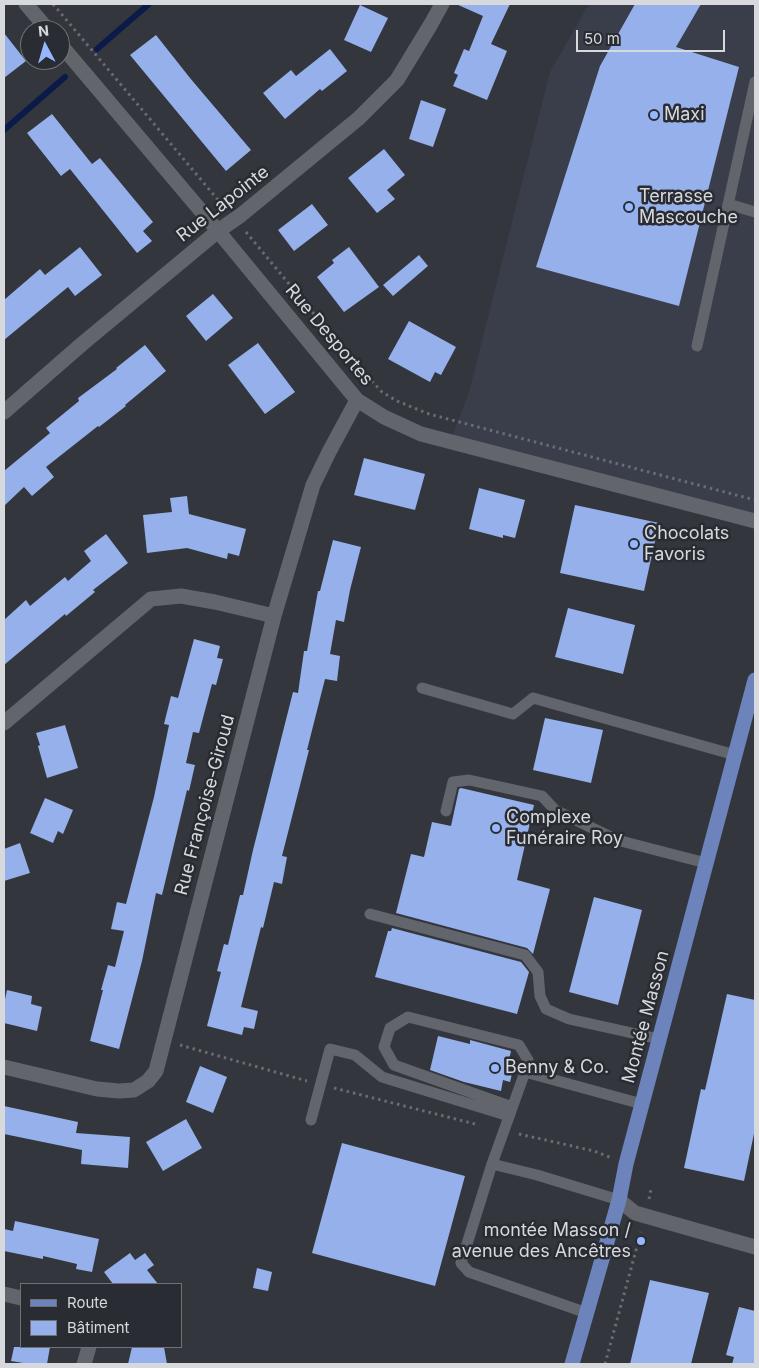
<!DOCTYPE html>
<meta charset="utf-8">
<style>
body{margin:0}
#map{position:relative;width:759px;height:1368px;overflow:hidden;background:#33363c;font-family:Inter,sans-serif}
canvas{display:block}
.frame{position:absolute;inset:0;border:5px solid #d7d9dd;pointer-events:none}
.legend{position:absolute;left:20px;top:1283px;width:162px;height:65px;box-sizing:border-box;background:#292c32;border:1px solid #6f7176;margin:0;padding:6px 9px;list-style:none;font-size:15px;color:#d7d9dd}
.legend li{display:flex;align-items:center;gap:10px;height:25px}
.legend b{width:25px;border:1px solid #6f7176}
.north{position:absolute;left:20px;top:20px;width:50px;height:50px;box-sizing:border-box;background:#292c32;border:1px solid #6f7176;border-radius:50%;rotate:354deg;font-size:14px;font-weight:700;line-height:20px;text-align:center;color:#d7d9dd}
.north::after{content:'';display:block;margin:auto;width:18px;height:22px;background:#96b6fd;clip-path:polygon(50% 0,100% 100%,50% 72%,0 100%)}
.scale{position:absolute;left:576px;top:30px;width:149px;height:22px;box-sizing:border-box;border:2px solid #d7d9dd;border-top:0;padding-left:6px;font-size:15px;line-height:18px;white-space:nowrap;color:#d7d9dd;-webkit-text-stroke:4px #292c32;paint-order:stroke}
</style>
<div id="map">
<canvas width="759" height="1368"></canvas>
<div class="frame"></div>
<ul class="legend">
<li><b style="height:6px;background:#6c84bb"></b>Route</li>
<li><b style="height:14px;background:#95b0ea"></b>Bâtiment</li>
</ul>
<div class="north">N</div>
<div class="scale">50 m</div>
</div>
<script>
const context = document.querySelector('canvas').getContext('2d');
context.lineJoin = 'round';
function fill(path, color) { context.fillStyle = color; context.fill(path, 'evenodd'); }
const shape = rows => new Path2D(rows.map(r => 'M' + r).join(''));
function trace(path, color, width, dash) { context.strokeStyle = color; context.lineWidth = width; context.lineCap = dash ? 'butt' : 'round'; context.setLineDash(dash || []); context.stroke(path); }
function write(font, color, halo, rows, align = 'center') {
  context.font = font + ' Inter,sans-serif'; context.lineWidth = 5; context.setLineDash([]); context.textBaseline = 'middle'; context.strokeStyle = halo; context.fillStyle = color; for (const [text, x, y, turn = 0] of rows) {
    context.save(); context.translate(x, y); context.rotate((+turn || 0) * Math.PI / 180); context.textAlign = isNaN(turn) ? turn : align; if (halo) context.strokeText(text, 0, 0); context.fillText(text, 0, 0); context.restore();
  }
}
fill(shape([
 [589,4,755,4,755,517,451,439,469,392,550,72]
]), '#393e4a');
trace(shape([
 [97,49,149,4],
 [4,130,65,77]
]), '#0a1b4a', 6);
fill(shape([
 [456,4,510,4,491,44,507,51,487,100,453,86,458,75,454,73,464,49,469,51,483,16],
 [635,4,701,4,676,47,739,67,679,306,536,267,600,66],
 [360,5,388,18,371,52,344,40],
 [4,33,26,61,4,78],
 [156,35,190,78,251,150,226,171,130,55],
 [330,49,347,71,322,91,320,89,285,119,263,93,291,70,296,76],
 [421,100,446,109,433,147,409,139],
 [52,114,92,164,100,158,153,222,143,231,152,241,137,253,70,169,61,176,27,133],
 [384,149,405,175,387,190,395,199,377,213,348,178],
 [312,204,328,225,294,251,278,230],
 [80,247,102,275,75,296,68,287,4,340,4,300,40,269,45,275],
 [349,247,379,287,344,312,317,277,334,263,332,260],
 [419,255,428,266,393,296,383,285],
 [213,294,233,318,206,341,186,316],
 [409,321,456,347,441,375,435,372,430,382,388,359],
 [258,343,295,392,265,414,228,365],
 [145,345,166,371,125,405,126,406,99,427,98,426,46,467,54,477,32,496,24,487,4,506,4,471,50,433,46,428,79,401,78,398,117,369,116,368],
 [364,458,425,474,415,510,354,495],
 [479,488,525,500,515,538,503,535,503,538,469,529],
 [187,496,189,514,246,529,239,556,228,553,227,559,187,548,147,553,143,515,172,512,170,498],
 [575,505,659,523,644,591,560,573],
 [106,534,128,563,93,590,95,592,66,616,65,614,4,665,4,620,26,600,30,606,65,577,68,581,91,561,84,551],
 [333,540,361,547,350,590,344,622,336,620,330,654,340,656,337,681,325,679,307,750,309,750,282,856,287,857,282,884,274,882,263,928,261,927,241,1007,258,1011,254,1029,244,1027,242,1035,207,1026,221,972,217,971,224,944,228,945,240,895,243,895,253,850,293,692,298,693,304,651,307,651,318,591,320,591],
 [568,608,635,625,623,674,555,657],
 [194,639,220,646,217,658,223,659,216,685,212,684,199,733,193,732,186,763,195,765,189,791,187,790,162,895,156,893,142,961,119,1049,90,1041,103,990,101,990,108,965,115,967,124,931,111,929,117,902,126,904,154,797,169,725,164,724,171,696,178,698],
 [545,718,603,730,591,783,533,770],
 [65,725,78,768,47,778,38,746,40,745,36,733],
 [461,788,534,805,517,880,550,889,533,954,527,948,396,913,411,854,424,857,432,822,451,826,459,789],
 [45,798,73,810,63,834,58,831,53,843,30,833],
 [20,843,30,873,4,881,4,849],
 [594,897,642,910,618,1005,569,992],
 [392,928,521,962,529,972,517,1014,375,977,388,931,391,931],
 [7,990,32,996,31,1004,42,1007,37,1031,4,1023,4,1004],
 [727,994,755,1000,755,1129,744,1181,684,1168,701,1089,705,1090],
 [438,1036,470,1044,470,1040,511,1051,508,1064,514,1066,510,1082,503,1080,501,1091,464,1082,430,1070],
 [200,1066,227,1077,213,1113,186,1102],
 [4,1106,78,1122,76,1133,130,1137,128,1168,81,1164,82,1150,4,1134],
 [186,1119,202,1148,163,1171,146,1142],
 [342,1143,465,1176,435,1286,312,1253],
 [15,1221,99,1239,92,1272,76,1269,77,1264,43,1256,43,1259,4,1251,4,1229,13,1231],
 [130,1253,135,1260,145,1253,154,1265,147,1270,158,1284,113,1284,104,1272],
 [257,1268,272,1272,268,1291,253,1288],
 [650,1280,709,1293,691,1364,630,1364],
 [739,1307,755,1311,755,1364,732,1364,734,1357,726,1355],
 [14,1347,50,1347,47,1364,29,1364,11,1361],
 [132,1347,164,1347,167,1364,128,1364]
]), '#95b0ea');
trace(shape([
 [53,4,224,207],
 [246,232,353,361,382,392,397,401,429,414,755,500],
 [180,1045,307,1081],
 [334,1088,479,1125],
 [519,1134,594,1151,612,1158],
 [649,1199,651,1189],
 [605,1364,641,1232]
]), '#6a6c72', 3, [2.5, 4]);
trace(shape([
 [728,204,755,212],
 [697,346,755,82],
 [422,688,513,714,533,698,735,755],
 [446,811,453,782,469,780,542,796,555,810,617,840,706,863],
 [370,914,525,955,538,972,540,996,546,1009,569,1019,659,1039],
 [512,1107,394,1065,384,1047,390,1028,408,1017,519,1045,528,1060,525,1072],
 [311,1120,330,1049,355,1055,382,1077,509,1116],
 [492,1164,525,1072,642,1104],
 [587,1313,469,1272,461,1263,492,1164,537,1175,619,1200]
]), '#62656b', 11);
trace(shape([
 [26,4,48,30],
 [60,44,218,231,357,400,384,417,421,434,755,521],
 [4,412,82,344,218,231,241,215,359,118,397,80,431,24,442,4],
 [4,723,151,599,181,596,215,602,274,616],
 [4,1067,97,1089,119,1091,134,1090,148,1081,156,1071,274,616,313,485,329,452,357,400],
 [619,1200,635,1213,755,1247],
 [4,1294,21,1298],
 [84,1364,89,1347]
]), '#62656b', 15);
trace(shape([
 [572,1364,619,1200,626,1164,755,680]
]), '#6c84bb', 15);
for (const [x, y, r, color] of [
 [654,115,5,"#96b6fd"],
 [629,207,5,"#96b6fd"],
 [634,544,5,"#96b6fd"],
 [496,828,5,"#96b6fd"],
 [495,1068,5,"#96b6fd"],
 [641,1241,5,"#96b6fd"]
]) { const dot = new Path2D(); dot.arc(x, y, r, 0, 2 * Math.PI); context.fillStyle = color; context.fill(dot); trace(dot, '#292c32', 2); }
write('18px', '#d7d9dd', '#292c32', [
 ["Maxi",664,115],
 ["Terrasse",639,197],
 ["Mascouche",639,218],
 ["Chocolats",644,534],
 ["Favoris",644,555],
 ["Complexe",506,818],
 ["Funéraire Roy",506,839],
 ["Benny & Co.",505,1068],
 ["montée Masson /",631,1231,"right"],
 ["avenue des Ancêtres",631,1252,"right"]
], 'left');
write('18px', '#d7d9dd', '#292c32', [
 ["Rue Lapointe",223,204,-38],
 ["Rue Desportes",329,335,50],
 ["Rue Françoise-Giroud",205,805,-75],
 ["Montée Masson",646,1017,-75]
]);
</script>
